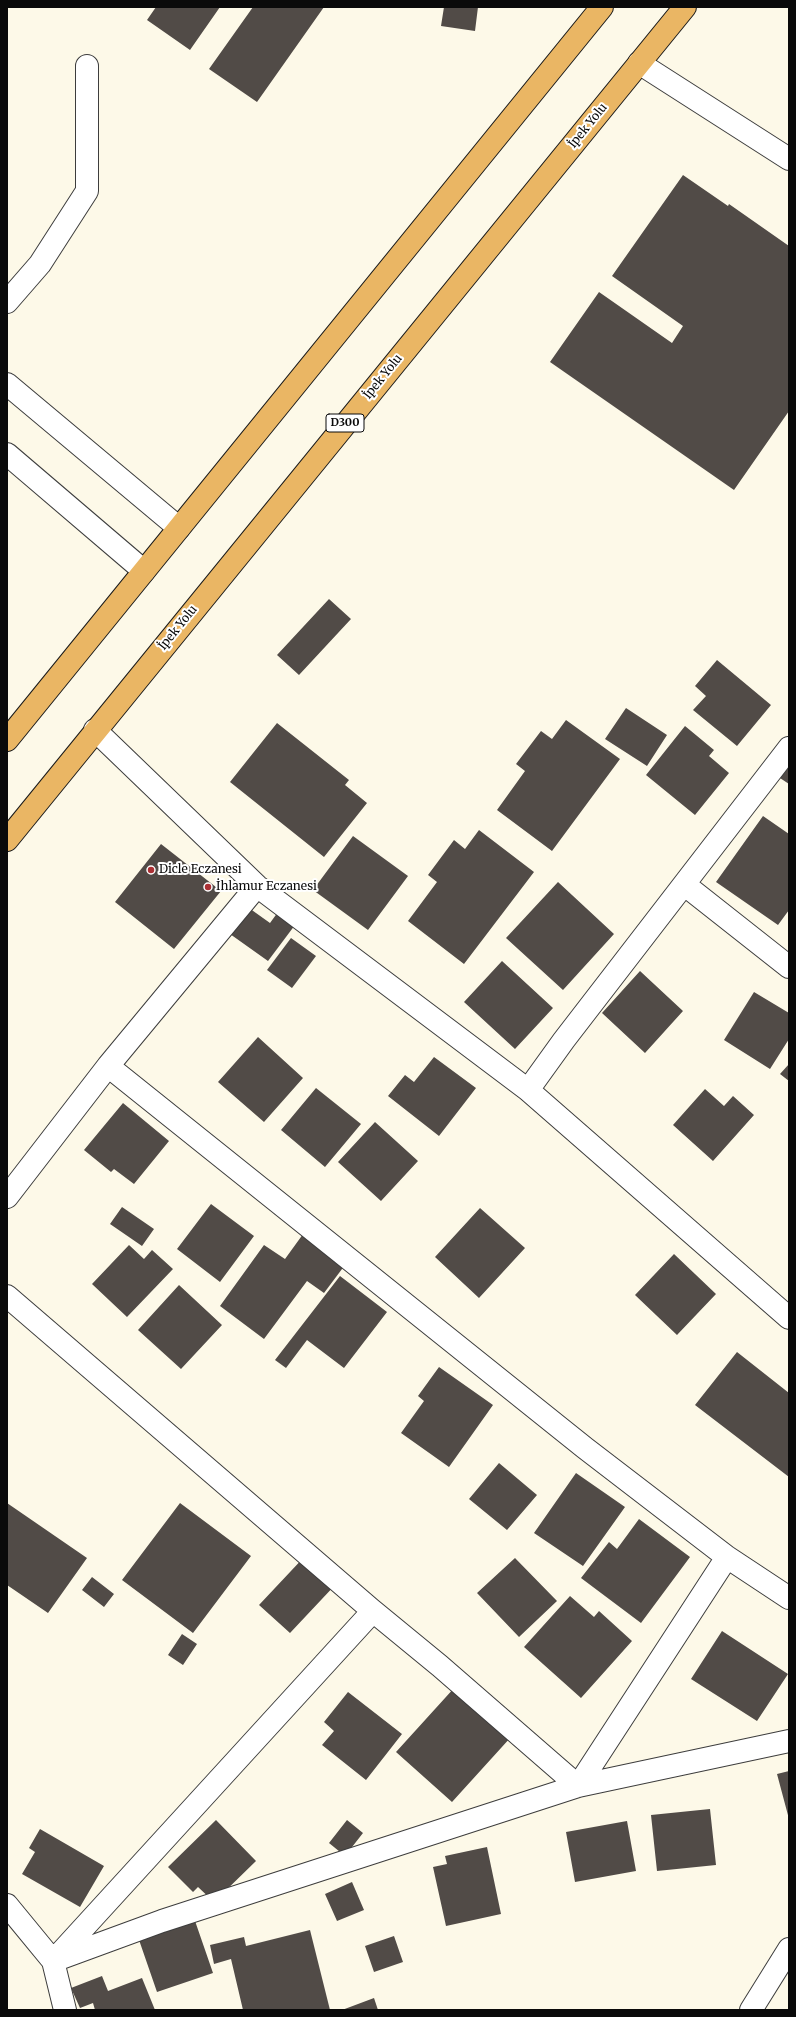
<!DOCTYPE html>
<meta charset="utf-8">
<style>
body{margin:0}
#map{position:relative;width:796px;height:2017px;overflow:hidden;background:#fdf9e8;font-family:Merriweather,serif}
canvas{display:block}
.frame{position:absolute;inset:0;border:8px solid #0a0a0a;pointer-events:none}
</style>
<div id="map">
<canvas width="796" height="2017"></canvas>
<div class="frame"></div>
</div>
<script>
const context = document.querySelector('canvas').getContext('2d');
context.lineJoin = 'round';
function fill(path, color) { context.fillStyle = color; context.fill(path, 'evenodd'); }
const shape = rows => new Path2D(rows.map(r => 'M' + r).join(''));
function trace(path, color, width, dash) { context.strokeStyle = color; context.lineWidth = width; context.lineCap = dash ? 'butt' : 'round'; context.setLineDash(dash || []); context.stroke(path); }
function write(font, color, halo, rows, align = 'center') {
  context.font = font + ' Merriweather,serif'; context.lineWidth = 4; context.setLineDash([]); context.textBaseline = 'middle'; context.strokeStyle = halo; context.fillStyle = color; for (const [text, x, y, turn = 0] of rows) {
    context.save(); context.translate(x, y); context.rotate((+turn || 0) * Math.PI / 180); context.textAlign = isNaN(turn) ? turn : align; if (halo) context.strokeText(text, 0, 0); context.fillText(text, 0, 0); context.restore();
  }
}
fill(shape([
 [156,7,220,7,190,50,147,20],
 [253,7,324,7,257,102,209,69],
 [444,7,478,7,475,31,441,26],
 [683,175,728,206,729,204,789,246,789,411,734,490,550,362,599,292,672,343,683,326,612,276],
 [329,599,351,619,299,675,277,655],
 [717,660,771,705,737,746,693,710,706,696,695,686],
 [626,708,667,735,647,766,605,739],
 [566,720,620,759,552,851,497,810,525,771,516,764,541,731,552,739],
 [277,723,349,780,345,785,367,803,324,857,230,782],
 [685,726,714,750,709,756,729,773,695,815,646,775],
 [789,766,789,784,780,778],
 [763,816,789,834,789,910,778,925,716,882],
 [479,830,534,872,464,964,408,921,437,882,428,875,454,840,465,849],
 [353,836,408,876,368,930,313,890],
 [161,844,221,891,174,949,115,902],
 [558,882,614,934,563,990,506,938],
 [249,908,270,923,278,912,295,925,268,961,230,934],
 [291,938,316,956,292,988,267,970],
 [502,961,553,1008,515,1049,464,1002],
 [640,971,683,1011,645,1053,602,1013],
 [754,992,789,1013,789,1039,770,1069,724,1040],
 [258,1037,303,1078,264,1122,218,1082],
 [434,1057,476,1088,439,1136,388,1096,405,1075,414,1082],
 [789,1064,789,1081,780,1074],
 [316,1088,361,1124,325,1167,281,1130],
 [705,1089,724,1106,733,1096,754,1115,713,1161,673,1125],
 [123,1103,169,1141,134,1184,114,1169,111,1172,84,1150],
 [375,1122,418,1161,381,1201,338,1162],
 [211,1204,254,1236,220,1282,177,1249],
 [122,1207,154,1229,142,1246,110,1224],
 [480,1208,525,1248,479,1298,435,1257],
 [306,1230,348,1261,324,1293,307,1281,264,1339,220,1306,264,1245,285,1259],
 [129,1245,144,1259,152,1250,173,1269,127,1317,92,1284],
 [674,1254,716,1294,677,1335,635,1295],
 [340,1276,387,1312,344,1368,307,1340,286,1368,275,1360],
 [179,1285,222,1325,181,1369,138,1330],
 [737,1352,789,1393,789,1477,695,1405],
 [439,1367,493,1405,449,1467,401,1433,424,1401,418,1396],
 [499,1463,537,1495,507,1530,469,1499],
 [576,1473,625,1507,583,1566,534,1533],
 [7,1503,87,1558,48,1613,7,1585],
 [180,1503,251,1556,193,1633,122,1580],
 [639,1519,690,1557,641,1623,581,1578,609,1542,617,1549],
 [306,1555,337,1583,290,1633,259,1605],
 [515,1558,557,1601,519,1637,477,1593],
 [92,1577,114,1594,104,1607,82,1590],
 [570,1596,594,1617,599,1611,632,1641,581,1698,524,1647],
 [722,1631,788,1674,757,1721,691,1679],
 [182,1634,197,1644,183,1665,168,1655],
 [455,1687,511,1737,452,1802,396,1752],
 [348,1692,402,1734,366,1780,322,1745,334,1731,324,1722],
 [789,1771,789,1819,777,1774],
 [710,1809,716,1865,657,1871,651,1815],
 [216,1820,256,1861,214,1902,198,1887,193,1892,168,1867],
 [347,1820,363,1833,345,1856,329,1843],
 [627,1821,636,1871,575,1882,566,1832],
 [40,1829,104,1866,80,1907,22,1874,35,1852,29,1848],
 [487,1847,501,1914,446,1926,433,1867,447,1864,445,1856],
 [352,1882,364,1910,337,1921,325,1894],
 [194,1918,213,1973,157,1992,138,1937],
 [310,1930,330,2010,243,2010,231,1959,214,1964,210,1945,244,1937,246,1946],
 [394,1936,403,1962,374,1972,365,1946],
 [102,1976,108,1991,142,1978,155,2010,95,2010,93,2003,80,2008,71,1988],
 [374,1998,378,2010,342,2010]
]), '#514b47');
const minor = shape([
 [7,302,40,264,87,191,87,66],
 [7,384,179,528],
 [7,454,144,571],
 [95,730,257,886,528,1090,789,1318],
 [685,885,789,967],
 [108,1066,585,1448,727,1557,789,1598],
 [528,1090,564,1040,789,748],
 [7,1197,108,1066,257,886],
 [7,1296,373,1611,440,1666,578,1786,727,1557],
 [7,1905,53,1961,65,2010],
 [55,1959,373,1611],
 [53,1961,162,1921,578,1786,789,1741],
 [751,2010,789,1949]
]);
const tertiary = shape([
 [639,63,789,159]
]);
const trunk = shape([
 [7,740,602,7],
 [7,840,685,7]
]);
trace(minor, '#3d3d3d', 24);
trace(tertiary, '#3d3d3d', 24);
trace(trunk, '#1b1b1b', 24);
trace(minor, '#fff', 22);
trace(tertiary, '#fff', 22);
trace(trunk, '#eab664', 22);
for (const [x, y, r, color] of [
 [151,870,4,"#ab3034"],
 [208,887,4,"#ab3034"]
]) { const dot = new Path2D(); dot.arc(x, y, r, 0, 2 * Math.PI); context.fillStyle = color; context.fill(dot); trace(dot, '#fff', 1.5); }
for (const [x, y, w] of [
 [345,423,38]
]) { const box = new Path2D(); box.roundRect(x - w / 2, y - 9, w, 18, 3); context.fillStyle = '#fff'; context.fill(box); trace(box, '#0a0a0a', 1); }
write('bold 11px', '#0a0a0a', null, [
 ["D300",345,423]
]);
write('12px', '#0a0a0a', '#fff', [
 ["İpek Yolu",588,126,-51],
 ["İpek Yolu",383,377,-51],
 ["İpek Yolu",178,628,-51]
]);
write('12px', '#0a0a0a', '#fff', [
 ["Dicle Eczanesi",159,870],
 ["İhlamur Eczanesi",216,887]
], 'left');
</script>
